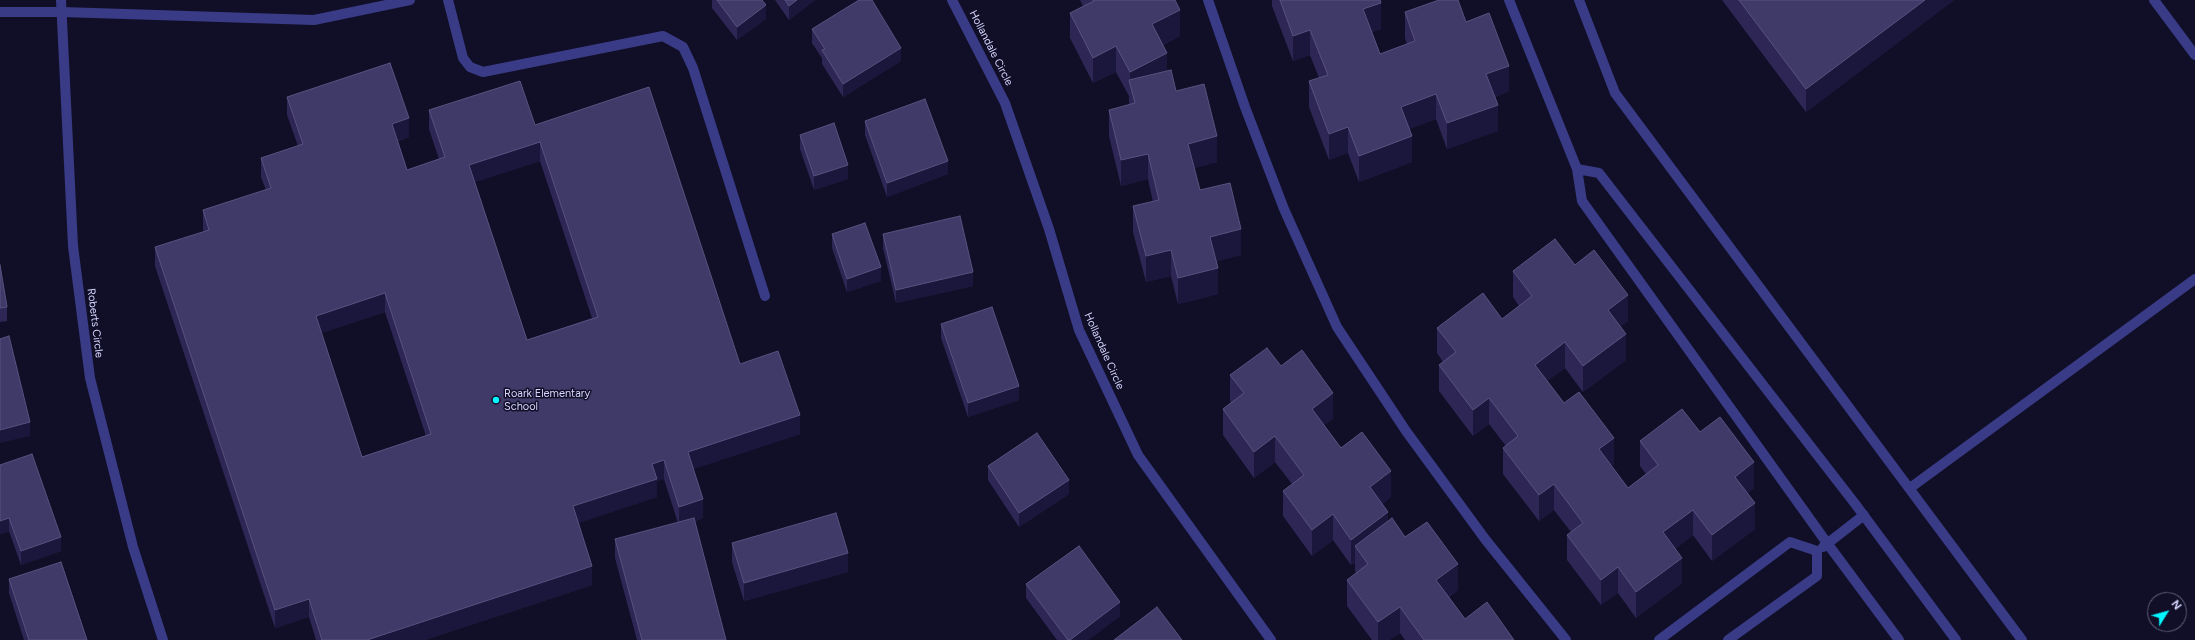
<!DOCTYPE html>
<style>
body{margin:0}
#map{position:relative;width:2195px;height:640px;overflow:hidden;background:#110f27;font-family:Figtree,sans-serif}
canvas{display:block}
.north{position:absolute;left:2147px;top:592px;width:40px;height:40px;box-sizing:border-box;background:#110f27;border:1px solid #605e7d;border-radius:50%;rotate:53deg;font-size:11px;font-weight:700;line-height:16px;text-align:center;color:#d7d5ff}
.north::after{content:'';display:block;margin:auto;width:14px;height:18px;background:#01f6ff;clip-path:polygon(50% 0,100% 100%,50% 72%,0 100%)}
</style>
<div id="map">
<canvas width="2195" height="640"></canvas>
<div class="north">N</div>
</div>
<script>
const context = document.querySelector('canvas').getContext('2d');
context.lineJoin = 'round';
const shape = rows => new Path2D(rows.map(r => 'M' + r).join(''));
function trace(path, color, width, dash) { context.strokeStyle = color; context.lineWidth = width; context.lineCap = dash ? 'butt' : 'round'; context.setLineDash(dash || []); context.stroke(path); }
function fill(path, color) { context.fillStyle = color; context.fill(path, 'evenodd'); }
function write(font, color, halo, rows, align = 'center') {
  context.font = font + ' Figtree,sans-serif'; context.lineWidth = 3; context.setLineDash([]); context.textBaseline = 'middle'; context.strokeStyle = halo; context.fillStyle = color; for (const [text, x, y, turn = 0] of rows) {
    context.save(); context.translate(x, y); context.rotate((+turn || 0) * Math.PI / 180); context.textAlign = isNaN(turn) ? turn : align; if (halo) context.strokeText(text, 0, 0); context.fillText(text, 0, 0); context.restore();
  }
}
trace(shape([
 [448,0,463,58,470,67,483,72,663,36,683,47,693,68,765,296],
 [1208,0,1245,107,1284,209,1337,327,1406,431,1485,539,1566,640],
 [1509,0,1577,169,1582,201,1827,543,1899,640],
 [1579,0,1615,93,2022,640],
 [2154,0,2195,55],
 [1577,169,1599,173,1856,505,1956,640],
 [1910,488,2195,279],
 [1823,547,1864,515],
 [1659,640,1790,542,1817,551],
 [1728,640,1817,576,1817,551]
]), '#393b87', 10);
trace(shape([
 [61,0,73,246,90,378,133,547,163,640],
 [952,0,1005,103,1049,229,1079,330,1138,455,1271,640]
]), '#393b87', 10);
trace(shape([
 [0,12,62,12,314,20,410,0]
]), '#393b87', 10);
fill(shape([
 [712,0,762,0,766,19,737,40,712,8],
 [775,0,815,0,789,20],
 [1080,0,1175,0,1180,36,1163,45,1167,71,1176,91,1217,162,1194,168,1200,190,1241,255,1217,261,1218,294,1178,304,1171,276,1146,282,1133,232,1133,206,1153,202,1148,179,1121,186,1109,136,1109,110,1129,105,1129,96,1116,72,1093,83,1070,38,1070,13,1083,6],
 [1272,0,1380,0,1381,29,1372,32,1380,54,1407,44,1405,38,1405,12,1466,22,1509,91,1495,97,1498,131,1447,149,1436,119,1409,129,1412,162,1359,182,1348,153,1329,160,1309,107,1309,81,1319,78,1310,55,1293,61,1272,6],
 [1722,0,1954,0,1806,112],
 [812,29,901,61,843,97,822,64,822,58,812,43],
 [287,97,409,137,398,141,407,170,439,159,429,129,429,110,535,125,740,364,800,434,693,469,703,518,695,521,726,640,637,640,615,558,615,539,678,523,664,479,657,481,657,497,578,523,592,585,425,640,316,640,309,617,275,628,155,266,155,247,204,232,203,229,203,210,266,190,261,177,261,158,298,146,287,115],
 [540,161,592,318,527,340,475,182],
 [385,312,426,436,362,457,321,333],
 [865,121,948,174,887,197,865,135],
 [800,135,848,179,814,190,800,149],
 [832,234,881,281,847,292,832,248],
 [883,234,973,286,896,303,883,248],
 [0,265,7,307,7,321,0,322],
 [1575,265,1628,321,1620,327,1626,360,1583,392,1565,368,1547,381,1564,403,1614,464,1611,466,1628,488,1646,474,1640,466,1640,441,1700,432,1754,488,1747,493,1755,529,1712,561,1693,535,1675,549,1682,583,1636,618,1618,593,1601,605,1567,560,1567,535,1571,532,1554,510,1539,521,1503,474,1503,448,1506,446,1489,424,1473,436,1439,391,1439,365,1443,362,1437,353,1437,328,1502,319,1519,306,1513,297,1513,271],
 [941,324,1019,400,968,417,941,338],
 [1281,366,1333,419,1324,425,1341,448,1391,497,1382,504,1388,521,1405,537,1458,590,1449,597,1465,619,1514,640,1405,640,1400,633,1389,640,1372,640,1347,606,1347,580,1356,573,1355,571,1355,563,1351,565,1333,540,1312,556,1283,516,1283,491,1292,484,1275,462,1254,478,1223,435,1223,409,1231,402,1230,401,1230,375],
 [0,465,61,551,21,565,9,531,0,534],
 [988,466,1069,494,1019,527,988,480],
 [732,543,848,572,744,601,732,562],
 [9,579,87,640,24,640,9,593],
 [1026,584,1120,616,1088,640,1057,640,1026,598]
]), '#2e2756');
fill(shape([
 [797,0,815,0,789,20,789,6],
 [1925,0,1954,0,1806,112,1806,89],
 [1381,3,1381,29,1363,35,1363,9],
 [766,5,766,19,737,40,737,27],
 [1180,10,1180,36,1152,50,1152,24],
 [1310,30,1310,55,1293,61,1293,36],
 [1116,46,1116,72,1093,83,1093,58],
 [901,48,901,61,843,97,843,84],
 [1167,53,1167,79,1130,84,1130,72],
 [1509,66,1509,91,1486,100,1486,74],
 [1436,94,1436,119,1401,132,1401,107],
 [1498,105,1498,131,1447,149,1447,123],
 [409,118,409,137,392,142,392,124],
 [1348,127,1348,153,1329,160,1329,134],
 [1217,136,1217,162,1188,170,1188,144],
 [1412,136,1412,162,1359,182,1359,156],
 [540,142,540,161,469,184,469,165],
 [1148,154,1148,179,1121,186,1121,160],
 [948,161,948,174,887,197,887,183],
 [848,165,848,179,814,190,814,176],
 [1241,229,1241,255,1210,263,1210,237],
 [1171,250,1171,276,1146,282,1146,256],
 [881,267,881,281,847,292,847,279],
 [1218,268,1218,294,1178,304,1178,278],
 [973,272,973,286,896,303,896,290],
 [385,293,385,312,316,335,316,316],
 [1628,295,1628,321,1608,336,1608,310],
 [1626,334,1626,360,1583,392,1583,366],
 [1565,342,1565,368,1535,390,1535,365],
 [1019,386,1019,400,968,417,968,403],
 [1333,393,1333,419,1312,434,1312,409],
 [1489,398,1489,424,1473,436,1473,410],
 [800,415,800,434,688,471,688,452],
 [30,422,30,436,0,443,0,430],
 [1275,436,1275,462,1254,478,1254,452],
 [1614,438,1614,464,1599,475,1599,449],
 [664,460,664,479,657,481,657,497,573,525,573,506,652,464],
 [1754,462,1754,488,1735,502,1735,477],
 [1391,471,1391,497,1370,513,1370,487],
 [1069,480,1069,494,1019,527,1019,513],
 [1554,484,1554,510,1539,521,1539,495],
 [703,499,703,518,679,526,679,507],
 [1755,503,1755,529,1712,561,1712,535],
 [1693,510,1693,535,1663,558,1663,532],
 [1388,512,1388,538,1355,546,1355,563,1351,565,1351,540],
 [1333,514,1333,540,1312,556,1312,530],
 [9,518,9,531,0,534,0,521],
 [61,537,61,551,21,565,21,551],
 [848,553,848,572,744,601,744,583],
 [1682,558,1682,583,1636,618,1636,592],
 [1458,564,1458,590,1436,605,1436,580],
 [592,566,592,585,425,640,367,640],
 [1618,567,1618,593,1601,605,1601,580],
 [309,599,309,617,275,628,275,610],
 [1120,602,1120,616,1088,640,1070,640],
 [1400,607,1400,633,1389,640,1378,640,1378,622]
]), '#1b163b');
const building = shape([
 [717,0,762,0,766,5,737,27,717,0],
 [785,0,797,0,789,6,785,0],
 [859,0,872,0,901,48,843,84,822,50,825,49,812,29,859,0],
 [1093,0,1175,0,1180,10,1152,24,1167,53,1130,72,1116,46,1093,58,1070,13,1094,1,1093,0],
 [1280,0,1380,0,1381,3,1363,9,1380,54,1415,41,1405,12,1439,0,1458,0,1466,22,1489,13,1509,66,1486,74,1498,105,1447,123,1436,94,1401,107,1412,136,1359,156,1348,127,1329,134,1309,81,1328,75,1310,30,1293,36,1280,0],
 [1739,0,1925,0,1806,89,1739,0],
 [390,63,409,118,392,124,407,170,445,157,429,110,520,81,535,125,649,87,740,364,778,351,800,415,688,452,703,499,679,507,664,460,652,464,657,479,573,506,592,566,367,640,322,640,309,599,275,610,155,247,209,230,203,210,271,188,261,158,303,144,287,97,390,63],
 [540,142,598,317,527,340,469,165,540,142],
 [385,293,431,434,362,457,316,316,385,293],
 [1171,70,1176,91,1204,84,1217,136,1188,144,1200,190,1230,183,1241,229,1210,237,1218,268,1178,278,1171,250,1146,256,1133,206,1159,200,1148,154,1121,160,1109,110,1135,103,1129,80,1171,70],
 [925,99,948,161,887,183,865,121,925,99],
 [834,123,848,165,814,176,800,135,834,123],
 [960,216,973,272,896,290,883,234,960,216],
 [865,223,881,267,847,279,832,234,865,223],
 [1555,239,1575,265,1594,250,1628,295,1608,310,1626,334,1583,366,1565,342,1535,365,1564,403,1579,392,1614,438,1599,449,1628,488,1658,465,1640,441,1682,409,1700,432,1720,417,1754,462,1735,477,1755,503,1712,535,1693,510,1663,532,1682,558,1636,592,1618,567,1601,580,1567,535,1583,523,1554,484,1539,495,1503,448,1518,436,1489,398,1473,410,1439,365,1456,352,1437,328,1483,293,1502,319,1532,296,1513,271,1555,239],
 [0,265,7,307,0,308,0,265],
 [992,307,1019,386,968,403,941,324,992,307],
 [9,336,30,422,0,430,0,339,9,336],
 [1267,348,1281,366,1302,350,1333,393,1312,409,1341,448,1362,432,1391,471,1370,487,1388,512,1351,540,1333,514,1312,530,1283,491,1304,475,1275,436,1254,452,1223,409,1244,393,1230,375,1267,348],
 [1037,433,1069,480,1019,513,988,466,1037,433],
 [32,454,61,537,21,551,9,518,0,521,0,465,32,454],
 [836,513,848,553,744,583,732,543,836,513],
 [694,518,726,640,642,640,615,539,694,518],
 [1392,518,1405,537,1427,522,1458,564,1436,580,1465,619,1487,602,1514,640,1424,640,1400,607,1378,622,1347,580,1368,564,1355,546,1392,518],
 [1079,546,1120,602,1070,640,1068,640,1026,584,1079,546],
 [61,562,87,640,29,640,9,579,61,562],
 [1157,607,1182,640,1114,640,1157,607]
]);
fill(building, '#403a68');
trace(building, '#585280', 1);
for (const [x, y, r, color] of [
 [496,400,4,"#01f6ff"]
]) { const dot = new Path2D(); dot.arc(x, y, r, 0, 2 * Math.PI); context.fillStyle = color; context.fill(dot); trace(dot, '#110f27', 1.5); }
write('11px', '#d7d5ff', '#110f27', [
 ["Hollandale Circle",991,48,63],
 ["Roberts Circle",95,323,83],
 ["Hollandale Circle",1104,351,66]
]);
write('11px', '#d7d5ff', '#110f27', [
 ["Roark Elementary",504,394],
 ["School",504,407]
], 'left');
</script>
